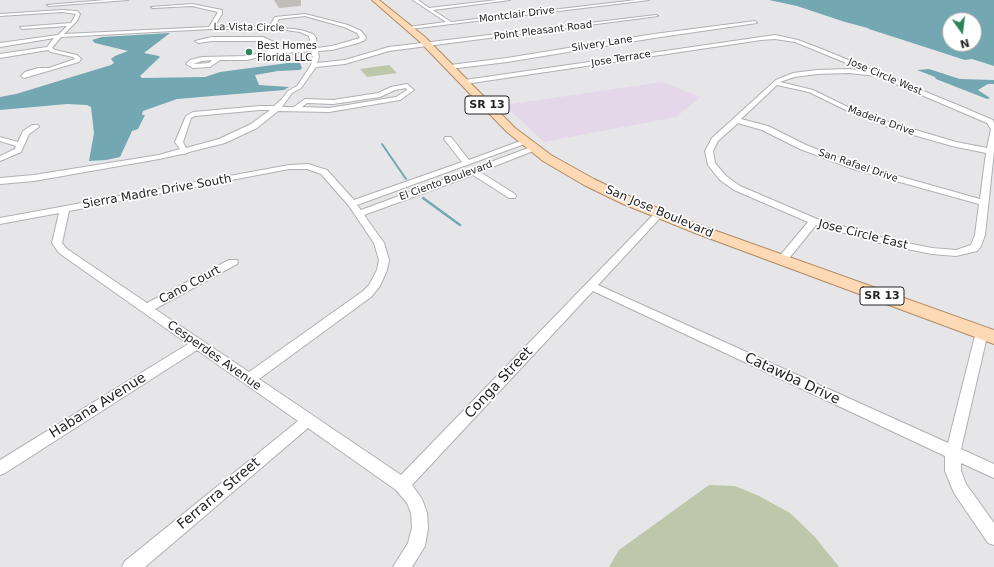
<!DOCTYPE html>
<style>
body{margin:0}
#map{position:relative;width:994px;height:567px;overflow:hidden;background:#e6e6e9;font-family:"DejaVu Sans",sans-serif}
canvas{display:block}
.north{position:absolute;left:942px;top:12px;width:40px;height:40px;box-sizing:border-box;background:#fff;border:1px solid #a8a8a8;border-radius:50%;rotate:166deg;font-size:11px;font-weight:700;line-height:16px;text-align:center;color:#252526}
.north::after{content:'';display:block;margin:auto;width:14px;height:18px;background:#2b8358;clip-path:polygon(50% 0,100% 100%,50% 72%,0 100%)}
</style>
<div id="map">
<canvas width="994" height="567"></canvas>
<div class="north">N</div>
</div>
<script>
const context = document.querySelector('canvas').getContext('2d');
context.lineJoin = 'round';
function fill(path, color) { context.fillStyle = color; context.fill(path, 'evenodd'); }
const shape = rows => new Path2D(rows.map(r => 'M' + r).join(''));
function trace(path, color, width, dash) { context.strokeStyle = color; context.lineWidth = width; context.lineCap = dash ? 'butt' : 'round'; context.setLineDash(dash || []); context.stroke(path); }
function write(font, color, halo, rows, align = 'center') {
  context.font = font + ' "DejaVu Sans",sans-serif'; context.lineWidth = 3.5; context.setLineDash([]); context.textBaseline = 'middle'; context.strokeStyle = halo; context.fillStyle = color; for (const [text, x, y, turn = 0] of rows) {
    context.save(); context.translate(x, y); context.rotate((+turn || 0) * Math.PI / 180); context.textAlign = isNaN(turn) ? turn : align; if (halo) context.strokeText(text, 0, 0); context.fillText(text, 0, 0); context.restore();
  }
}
fill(shape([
 [662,82,701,97,676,117,544,142,504,105]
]), '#e5d7ea');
fill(shape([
 [389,65,397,73,367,77,360,69],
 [709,485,735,486,759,496,790,513,815,537,839,567,609,567,619,550]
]), '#bfc7aa');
fill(shape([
 [769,0,994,0,994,66,972,59,965,60,869,29,868,28,845,22,797,6],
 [950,20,974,20,974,44,950,44],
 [170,33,144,53,159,56,160,57,140,76,142,78,205,77,220,72,288,63,300,63,302,68,300,70,278,71,255,75,259,85,289,87,284,90,177,99,143,111,142,115,145,115,138,129,132,131,120,157,106,160,89,161,94,133,91,107,87,105,67,104,0,110,0,97,16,94,111,65,114,63,111,59,115,56,128,51,95,43,92,40,102,37],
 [929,69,960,79,994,80,994,84,988,84,978,90,990,98,987,99,936,79,935,77,917,70]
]), '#73a7b2');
trace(shape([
 [382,144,406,179]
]), '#73a7b2', 2);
trace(shape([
 [423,198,460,225]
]), '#73a7b2', 2.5);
fill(shape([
 [274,0,301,0,301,6,279,8]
]), '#c0bebb');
const minor = shape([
 [106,0,128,0,49,6,47,5,106,0],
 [413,0,418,0,429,8,497,0,510,0,433,10,451,22,636,0,649,0,410,29,408,27,446,22,413,0],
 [192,4,222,10,222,14,214,27,269,27,275,17,305,14,348,25,361,31,366,37,365,40,358,43,332,50,318,51,319,57,317,63,345,60,389,47,656,15,658,16,389,51,345,64,316,67,301,88,292,93,282,107,294,107,305,99,333,100,378,93,391,87,407,84,414,90,400,100,329,112,278,111,257,128,225,143,189,152,185,154,182,154,159,159,34,181,0,184,0,178,34,175,159,155,180,149,175,142,186,116,193,112,260,106,274,106,282,99,288,91,297,86,311,65,313,57,312,51,270,54,247,60,220,60,210,67,193,68,186,64,190,60,202,57,247,56,268,51,269,44,262,41,212,41,198,43,195,41,212,37,263,37,274,42,273,50,312,48,309,36,300,32,279,29,211,29,61,37,52,48,55,50,77,55,81,59,79,62,24,78,21,76,25,72,38,68,49,68,75,59,73,57,51,52,48,50,0,58,0,54,47,47,54,38,0,47,0,43,58,35,67,26,22,29,20,27,71,23,76,14,62,12,0,16,0,14,62,10,77,11,80,14,77,21,64,34,209,27,218,12,192,6,153,8,151,7,192,4],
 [305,16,344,27,357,33,360,38,332,46,317,48,316,38,313,34,301,30,274,27,279,19,305,16],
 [212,60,209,63,193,64,202,61,212,60],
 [406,88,407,90,396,97,329,108,302,107,307,103,333,104,380,97,395,90,406,88],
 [260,110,270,110,251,124,219,139,186,148,183,142,191,118,195,116,260,110],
 [755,21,757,23,654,38,507,62,450,69,447,67,450,65,507,58,654,34,755,21],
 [775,35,798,40,824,50,960,106,993,120,994,123,994,151,985,235,981,246,977,251,956,256,932,254,887,245,816,225,786,262,778,262,777,260,778,258,808,222,734,190,720,180,708,165,705,151,712,138,776,80,793,73,817,70,849,69,866,71,795,42,775,39,761,40,465,84,462,82,465,80,775,35],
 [849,73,877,76,987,123,991,129,987,148,956,142,902,126,862,114,813,90,780,82,794,77,817,74,849,73],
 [777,85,809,92,858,116,896,130,952,146,986,153,980,199,859,165,806,145,768,126,741,119,777,85],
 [738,123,762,130,800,149,853,169,979,204,975,235,971,245,956,250,932,248,892,240,817,219,740,186,726,176,715,163,713,151,718,141,738,123],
 [32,125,38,125,39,127,29,134,21,152,0,161,0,156,15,149,16,146,0,141,0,137,18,142,23,131,32,125],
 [445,137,451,137,469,160,523,140,529,140,530,142,357,205,361,210,531,147,534,147,538,149,480,172,515,194,516,196,515,198,509,198,473,175,364,215,384,243,389,260,387,270,380,286,371,297,259,379,401,475,656,212,659,211,662,212,664,214,662,216,598,285,948,443,976,332,978,329,982,328,986,329,988,332,961,449,994,464,994,478,961,463,961,471,966,484,994,523,994,545,988,543,954,493,945,471,945,456,593,291,412,485,422,499,427,513,428,528,425,546,412,567,393,567,408,543,412,528,411,513,407,503,396,490,308,428,145,567,122,567,125,561,298,421,197,350,5,473,0,475,0,460,188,344,59,253,52,243,59,213,0,224,0,218,289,165,308,164,327,170,354,200,462,162,444,139,445,137],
 [289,169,307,169,321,174,349,206,374,243,379,260,377,270,369,285,363,291,249,372,155,309,237,264,238,262,237,260,229,260,147,303,67,249,62,243,69,211,289,169]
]);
const primary = shape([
 [372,0,379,0,425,37,515,128,551,155,594,179,633,198,705,227,994,330,994,344,695,233,623,204,584,185,543,161,507,132,419,41,372,0]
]);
trace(minor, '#afb0b3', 2);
trace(primary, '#b28a62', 2);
fill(minor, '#fff');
fill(primary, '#fed9b5');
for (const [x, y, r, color] of [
 [249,52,4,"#2b8358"]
]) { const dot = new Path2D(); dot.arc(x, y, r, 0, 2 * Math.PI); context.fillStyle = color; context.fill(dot); trace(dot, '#fff', 1.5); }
write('10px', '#252526', '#fff', [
 ["Montclair Drive",517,15,-7],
 ["La Vista Circle",249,28,1],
 ["Point Pleasant Road",543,31,-7],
 ["Silvery Lane",602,44,-9],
 ["Jose Terrace",621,59,-9],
 ["Jose Circle West",885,77,23],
 ["Madeira Drive",881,121,20],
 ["San Rafael Drive",858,166,19],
 ["El Ciento Boulevard",446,181,-20]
]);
write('10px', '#252526', '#fff', [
 ["Best Homes",257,46],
 ["Florida LLC",257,58]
], 'left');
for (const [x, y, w] of [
 [487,105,44],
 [882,296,44]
]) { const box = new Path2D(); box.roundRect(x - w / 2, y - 9, w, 18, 3); context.fillStyle = '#fff'; context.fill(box); trace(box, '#252526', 1); }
write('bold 11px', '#252526', null, [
 ["SR 13",487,105],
 ["SR 13",882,296]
]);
write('12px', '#252526', '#fff', [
 ["Sierra Madre Drive South",157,192,-10],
 ["San Jose Boulevard",659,212,23],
 ["Jose Circle East",863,235,14],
 ["Cano Court",190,285,-28],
 ["Cesperdes Avenue",214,356,35]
]);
write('14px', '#252526', '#fff', [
 ["Catawba Drive",792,379,25],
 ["Conga Street",499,383,-47],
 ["Habana Avenue",98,406,-32],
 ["Ferrarra Street",219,494,-40]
]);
</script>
